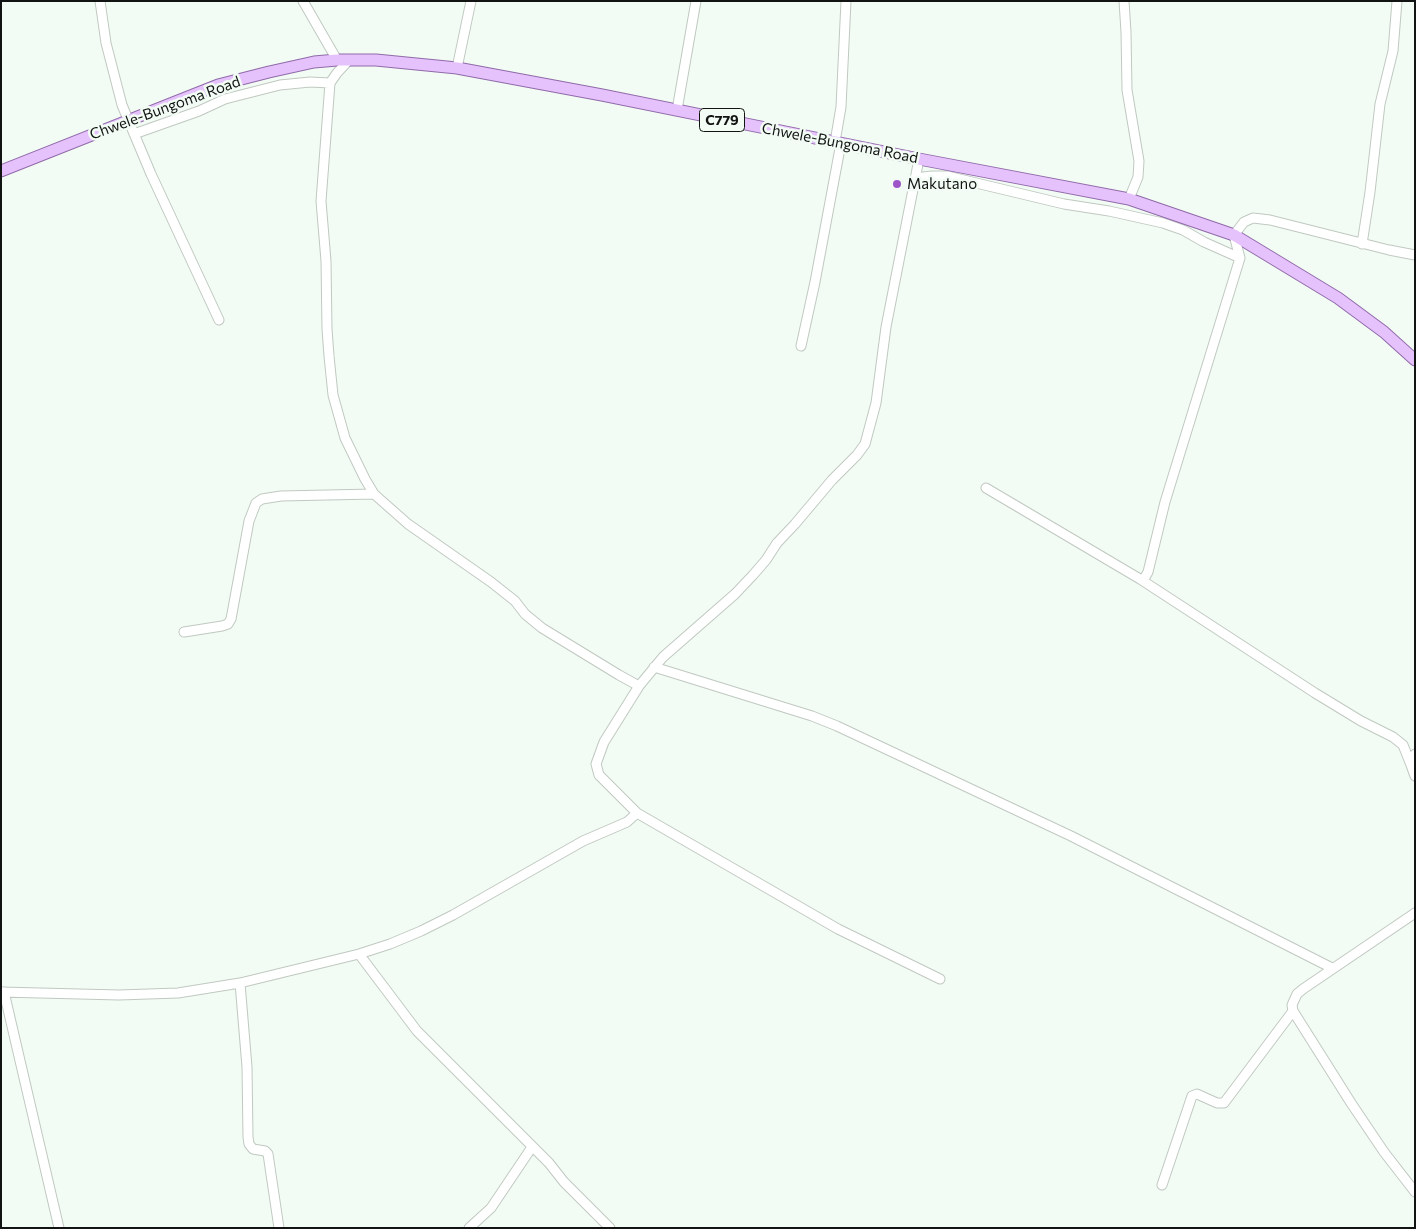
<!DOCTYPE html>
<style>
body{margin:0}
#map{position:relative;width:1416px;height:1229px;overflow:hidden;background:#f2fcf4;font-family:Commissioner,sans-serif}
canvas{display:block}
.frame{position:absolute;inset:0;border:2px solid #111412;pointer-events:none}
</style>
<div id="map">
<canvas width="1416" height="1229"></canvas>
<div class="frame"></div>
</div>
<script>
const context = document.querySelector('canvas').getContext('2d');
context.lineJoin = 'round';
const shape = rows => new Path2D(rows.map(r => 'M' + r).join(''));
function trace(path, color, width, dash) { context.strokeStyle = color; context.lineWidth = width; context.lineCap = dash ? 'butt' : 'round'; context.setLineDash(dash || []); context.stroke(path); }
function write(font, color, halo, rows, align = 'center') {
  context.font = font + ' Commissioner,sans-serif'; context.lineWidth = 5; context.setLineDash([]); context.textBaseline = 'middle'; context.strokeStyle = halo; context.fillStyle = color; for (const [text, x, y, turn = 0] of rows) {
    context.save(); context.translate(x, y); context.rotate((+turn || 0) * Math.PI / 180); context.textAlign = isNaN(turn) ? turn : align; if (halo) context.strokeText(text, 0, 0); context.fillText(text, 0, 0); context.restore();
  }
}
const minor = shape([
 [100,1,106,43,122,105,151,174,219,320],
 [303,1,337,60],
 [1124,1,1126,32,1127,90,1139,161,1138,177,1129,199],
 [349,60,337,73,330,83,321,201,326,261,327,329,329,356,333,395,345,438,365,479,374,494,408,524,491,582,515,601,525,614,542,628,619,675,639,686],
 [457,68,471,1],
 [677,110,696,1],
 [134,134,199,111,225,99,280,85,310,82,330,83],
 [835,142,841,107,846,1],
 [915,178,932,176,947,176,1064,204,1109,211,1163,223,1183,230,1204,242,1240,258],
 [1362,244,1370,192,1380,104,1393,51,1397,1],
 [801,346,815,282,841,143],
 [986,488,1140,579,1144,579,1148,572,1165,502,1240,258,1234,235,1244,222,1253,218,1270,220,1389,250,1415,255],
 [1140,579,1315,693,1361,721,1393,737,1403,745,1411,765],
 [184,632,222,626,228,624,231,619,249,521,256,503,262,499,281,496,374,494],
 [654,667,812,716,837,726,1071,836,1332,968],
 [1415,754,1411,765,1415,776],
 [637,813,838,929,940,979],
 [1415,913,1303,989,1297,994,1292,1005,1293,1011,1351,1103,1384,1152,1415,1192],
 [359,954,417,1031,549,1163,564,1182,610,1228],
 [240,983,247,1067,248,1137,249,1144,253,1149,265,1151,268,1154,279,1228],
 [1,992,119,995,178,993,240,983,359,954,390,944,421,931,453,915,583,841,627,822,637,813,599,775,596,764,604,742,639,686,663,657,735,594,753,575,766,560,777,543,795,524,832,480,857,455,865,444,876,403,886,327,919,159],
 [4,992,59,1228],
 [1162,1185,1192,1096,1197,1094,1217,1103,1224,1103,1293,1011],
 [469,1228,491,1208,532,1147]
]);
const major = shape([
 [1,171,218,85,269,72,314,62,337,60,376,60,457,68,602,95,919,159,1129,199,1234,235,1338,298,1384,332,1415,360]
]);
trace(minor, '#c0c9c1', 11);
trace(major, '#906aa9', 13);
trace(minor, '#fff', 9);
trace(major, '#e6c2fd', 11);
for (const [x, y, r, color] of [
 [897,184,5,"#9d55c8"]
]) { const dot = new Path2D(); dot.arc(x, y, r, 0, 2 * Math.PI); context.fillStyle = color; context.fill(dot); trace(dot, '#f2fcf4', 2); }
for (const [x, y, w] of [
 [722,120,45]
]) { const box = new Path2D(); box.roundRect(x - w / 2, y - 11.5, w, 23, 4); context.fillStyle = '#f2fcf4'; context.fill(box); trace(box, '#111412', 1); }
write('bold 14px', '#111412', null, [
 ["C779",722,120]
]);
write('15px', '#111412', '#f2fcf4', [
 ["Chwele-Bungoma Road",165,108,-20],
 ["Chwele-Bungoma Road",840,143,11]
]);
write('15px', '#111412', '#f2fcf4', [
 ["Makutano",907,184]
], 'left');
</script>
